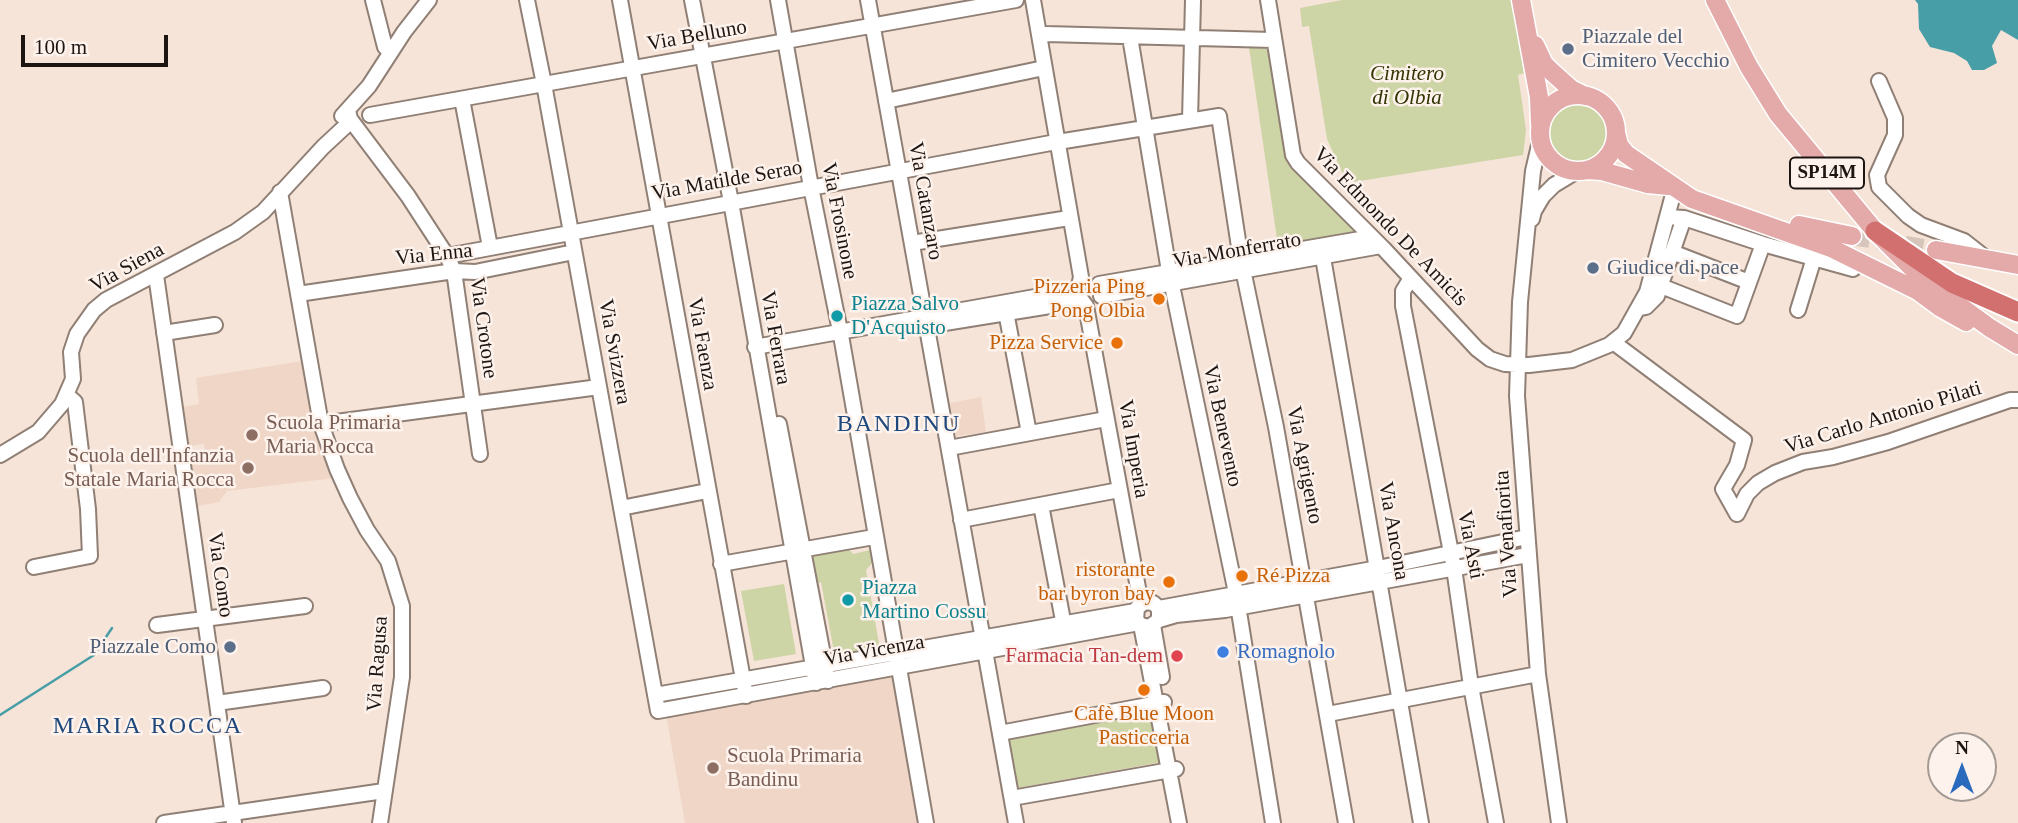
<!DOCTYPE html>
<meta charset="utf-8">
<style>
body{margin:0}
#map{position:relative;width:2018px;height:823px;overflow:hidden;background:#f6e4d8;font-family:"Times New Roman",serif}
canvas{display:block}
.north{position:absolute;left:1927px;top:732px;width:70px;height:70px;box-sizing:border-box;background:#fef2ec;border:2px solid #a49a94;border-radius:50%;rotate:0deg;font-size:19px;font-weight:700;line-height:28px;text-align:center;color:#1c1511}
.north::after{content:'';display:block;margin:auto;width:24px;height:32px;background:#296abc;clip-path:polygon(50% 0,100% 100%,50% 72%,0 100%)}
.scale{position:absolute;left:21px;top:35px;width:147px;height:32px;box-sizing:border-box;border:4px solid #1c1511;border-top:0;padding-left:9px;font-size:21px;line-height:24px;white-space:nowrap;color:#1c1511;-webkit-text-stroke:5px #fef2ec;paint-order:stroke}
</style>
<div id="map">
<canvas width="2018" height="823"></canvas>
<div class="north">N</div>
<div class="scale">100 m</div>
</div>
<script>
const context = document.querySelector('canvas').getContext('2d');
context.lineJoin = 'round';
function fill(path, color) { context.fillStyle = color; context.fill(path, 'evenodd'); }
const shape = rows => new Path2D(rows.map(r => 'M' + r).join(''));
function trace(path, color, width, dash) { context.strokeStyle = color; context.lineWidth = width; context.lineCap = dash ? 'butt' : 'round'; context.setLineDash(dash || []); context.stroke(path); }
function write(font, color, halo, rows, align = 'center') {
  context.font = font + ' "Times New Roman",serif'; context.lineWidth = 5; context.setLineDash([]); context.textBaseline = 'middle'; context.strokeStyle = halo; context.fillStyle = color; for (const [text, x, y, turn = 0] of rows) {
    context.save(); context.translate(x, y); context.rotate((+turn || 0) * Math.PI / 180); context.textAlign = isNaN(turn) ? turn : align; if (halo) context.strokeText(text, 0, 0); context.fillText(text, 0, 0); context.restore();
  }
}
fill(shape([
 [302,361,313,427,335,478,227,491,219,502,198,506,191,460,206,458,204,444,189,446,184,407,199,404,196,378],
 [981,397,986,432,956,436,950,403],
 [893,673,919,823,685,823,666,714]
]), '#efd6c6');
fill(shape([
 [1342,0,1512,0,1524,73,1518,75,1526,130,1523,155,1347,183,1327,139,1309,26,1302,27,1300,8],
 [1249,47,1268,49,1287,155,1357,229,1356,234,1278,246],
 '1546 133a32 32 0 1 1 64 0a32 32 0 1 1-64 0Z',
 [847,547,853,554,870,550,872,563,866,570,880,649,835,657,821,582,815,585,809,554],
 [784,584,796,654,754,661,741,591],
 [1153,712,1162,762,1017,788,1008,738]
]), '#cdd4a5');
fill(shape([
 [1915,0,2018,0,2018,40,2001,30,1992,46,1997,63,1984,70,1972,70,1967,61,1954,53,1930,47,1919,29,1918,4]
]), '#489ea7');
trace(shape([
 [0,715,94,655,112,628]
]), '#489ea7', 2.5);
trace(shape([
 [1852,236,1936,250]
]), '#d5c5ba', 18, [18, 9]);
const minor = shape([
 [373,0,385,47,390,52],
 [527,0,544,84,658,711,1139,623],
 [620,0,746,696],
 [692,0,731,202,816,683],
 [778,0,811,187,842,341,926,823],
 [868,0,1016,823],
 [1033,0,1081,277,1077,294,1086,306,1141,604],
 [1268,0,1293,155,1298,163,1384,249,1477,349,1490,359,1505,364,1529,365,1572,360,1609,345,1624,333,1647,292,1675,187],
 [1046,34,1273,40],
 [1130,37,1169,271,1236,593,1273,823],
 [1879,81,1895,118,1895,135,1877,175,1879,187,1908,216,1921,225,1964,241,1987,259],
 [462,99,490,247],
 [886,101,1044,68],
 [348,110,350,119,408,196,447,256,454,271,480,454],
 [370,115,1016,0],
 [342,116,369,86,404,32,429,0],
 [1190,120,1193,0],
 [1064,141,1219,116,1241,260,1276,427,1346,823],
 [1540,141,1533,171,1520,302,1517,396,1538,674,1559,823],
 [280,192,321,424,337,469,350,498,367,530,388,561,402,606,402,677,380,823],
 [1668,217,1684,218,1763,244,1853,269],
 [1532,219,1534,211,1543,196,1554,185,1577,171],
 [912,243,1069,218],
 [1321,246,1421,823],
 [1672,252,1749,282],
 [447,256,1056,142],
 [156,275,234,823],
 [1411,278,1403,291,1403,306,1454,568,1471,686,1496,823],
 [1099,284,1372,237],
 [1661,286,1737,316,1763,244],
 [298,294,454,271,475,272,574,252],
 [1101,296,1381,246],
 [1641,308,1646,307,1657,296,1684,218],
 [1798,310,1814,258],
 [1006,312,1029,433],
 [920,327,1081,301],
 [164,333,215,325],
 [1613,342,1744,440,1737,465,1723,489,1737,514],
 [755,347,1074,290,1079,286],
 [321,424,599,387],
 [779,424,828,681],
 [949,448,1106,419],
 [0,455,38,432,62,404,73,379,71,352,77,334,94,310,106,300,235,232,263,212,323,147,351,121],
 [1041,505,1065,631],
 [621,508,707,491],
 [1737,514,1747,494,1758,483,1775,473,1803,462,1833,457,1888,442,2010,400,2018,400],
 [961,520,1119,490],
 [721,564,874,537],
 [34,567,90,556,88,509,75,402,67,395],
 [1159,608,1378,568,1527,537],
 [1159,620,1159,608,1153,603,1145,602,1137,608,1136,620,1141,625,1149,627,1159,620,1176,615,1225,610,1528,555],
 [157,625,305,606],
 [1141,625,1179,823],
 [1153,625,1162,677],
 [655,695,1135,611],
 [217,703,323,688],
 [1328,714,1538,674],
 [1000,733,1164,702],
 [1012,798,1176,769],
 [164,823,384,791]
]);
const major = shape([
 [1521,0,1539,97,1540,124],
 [1715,0,1749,67,1778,114,1875,231,1913,269,1946,296,1990,328,2018,345],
 [1535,45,1544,64,1552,72,1571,89,1585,96],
 '1540 133a38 38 0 1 1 76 0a38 38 0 1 1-76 0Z',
 [1616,133,1619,145,1626,154,1692,199,1831,248,1918,291,1941,308,1966,322],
 [1587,170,1602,171,1648,184,1669,186],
 [1799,225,1852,236],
 [1936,250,2018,265]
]);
const highway = shape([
 [1875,231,1952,283,2018,312]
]);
trace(minor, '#907f75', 18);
trace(major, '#fff', 21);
trace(highway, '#fff', 23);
trace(minor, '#fff', 14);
trace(major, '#e4a9a9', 18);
trace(highway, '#d2706f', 19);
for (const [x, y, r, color] of [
 [1568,49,7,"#5c6f8a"],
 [1593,268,7,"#5c6f8a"],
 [1159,299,7,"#e8710a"],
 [837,316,7,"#0f9aa8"],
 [1117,343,7,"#e8710a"],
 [252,435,7,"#8d6e63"],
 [248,468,7,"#8d6e63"],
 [1242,576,7,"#e8710a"],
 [1169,582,7,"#e8710a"],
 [848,600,7,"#0f9aa8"],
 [230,647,7,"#5c6f8a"],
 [1223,652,7,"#3f7fe0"],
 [1177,656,7,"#e0444e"],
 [1144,690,7,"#e8710a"],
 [713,768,7,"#8d6e63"]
]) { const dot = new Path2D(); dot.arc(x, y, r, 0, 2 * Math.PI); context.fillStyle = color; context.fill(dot); trace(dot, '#fef2ec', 2.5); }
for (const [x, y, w] of [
 [1827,173,74]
]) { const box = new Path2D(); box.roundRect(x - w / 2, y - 15.5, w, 31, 5); context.fillStyle = '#fef2ec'; context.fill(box); trace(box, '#1c1511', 2); }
write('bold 19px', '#1c1511', null, [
 ["SP14M",1827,173]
]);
write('21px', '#1c1511', '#fef2ec', [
 ["Via Belluno",697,36,-10],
 ["Via Matilde Serao",727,181,-10],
 ["Via Catanzaro",925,201,80],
 ["Via Frosinone",839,221,79],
 ["Via Edmondo De Amicis",1390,227,46],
 ["Via Monferrato",1237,251,-10],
 ["Via Enna",434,255,-6],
 ["Via Siena",127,268,-29],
 ["Via Crotone",483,328,82],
 ["Via Ferrara",775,338,80],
 ["Via Faenza",702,344,80],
 ["Via Svizzera",614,352,80],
 ["Via Carlo Antonio Pilati",1883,418,-17],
 ["Via Benevento",1222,426,78],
 ["Via Imperia",1133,449,80],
 ["Via Agrigento",1304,465,79],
 ["Via Ancona",1393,531,80],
 ["Via Venafiorita",1507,534,-94],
 ["Via Asti",1470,545,79],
 ["Via Como",220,575,82],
 ["Via Vicenza",874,651,-10],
 ["Via Ragusa",378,664,-86]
]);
write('21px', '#4e5e75', '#fef2ec', [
 ["Piazzale del",1582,37],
 ["Cimitero Vecchio",1582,61],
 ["Giudice di pace",1607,268],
 ["Piazzale Como",216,647,"right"]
], 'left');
write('italic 21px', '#313503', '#fef2ec', [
 ["Cimitero",1407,74],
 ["di Olbia",1407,98]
]);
write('21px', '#c56008', '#fef2ec', [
 ["Pizzeria Ping",1145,287],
 ["Pong Olbia",1145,311],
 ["Pizza Service",1103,343],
 ["ristorante",1155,570],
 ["bar byron bay",1155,594],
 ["Ré Pizza",1256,576,"left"],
 ["Cafè Blue Moon",1144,714,"center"],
 ["Pasticceria",1144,738,"center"]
], 'right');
write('21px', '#0d838f', '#fef2ec', [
 ["Piazza Salvo",851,304],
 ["D'Acquisto",851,328],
 ["Piazza",862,588],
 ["Martino Cossu",862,612]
], 'left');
write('21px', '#785e54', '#fef2ec', [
 ["Scuola Primaria",266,423],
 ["Maria Rocca",266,447],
 ["Scuola dell'Infanzia",234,456,"right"],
 ["Statale Maria Rocca",234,480,"right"],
 ["Scuola Primaria",727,756],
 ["Bandinu",727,780]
], 'left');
write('21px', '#366cbe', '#fef2ec', [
 ["Romagnolo",1237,652]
], 'left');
write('21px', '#be3a42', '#fef2ec', [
 ["Farmacia Tan-dem",1163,656]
], 'right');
context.letterSpacing = '2px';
write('24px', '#1e487c', '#fef2ec', [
 ["BANDINU",899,425],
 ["MARIA ROCCA",148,727]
]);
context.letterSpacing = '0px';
</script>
